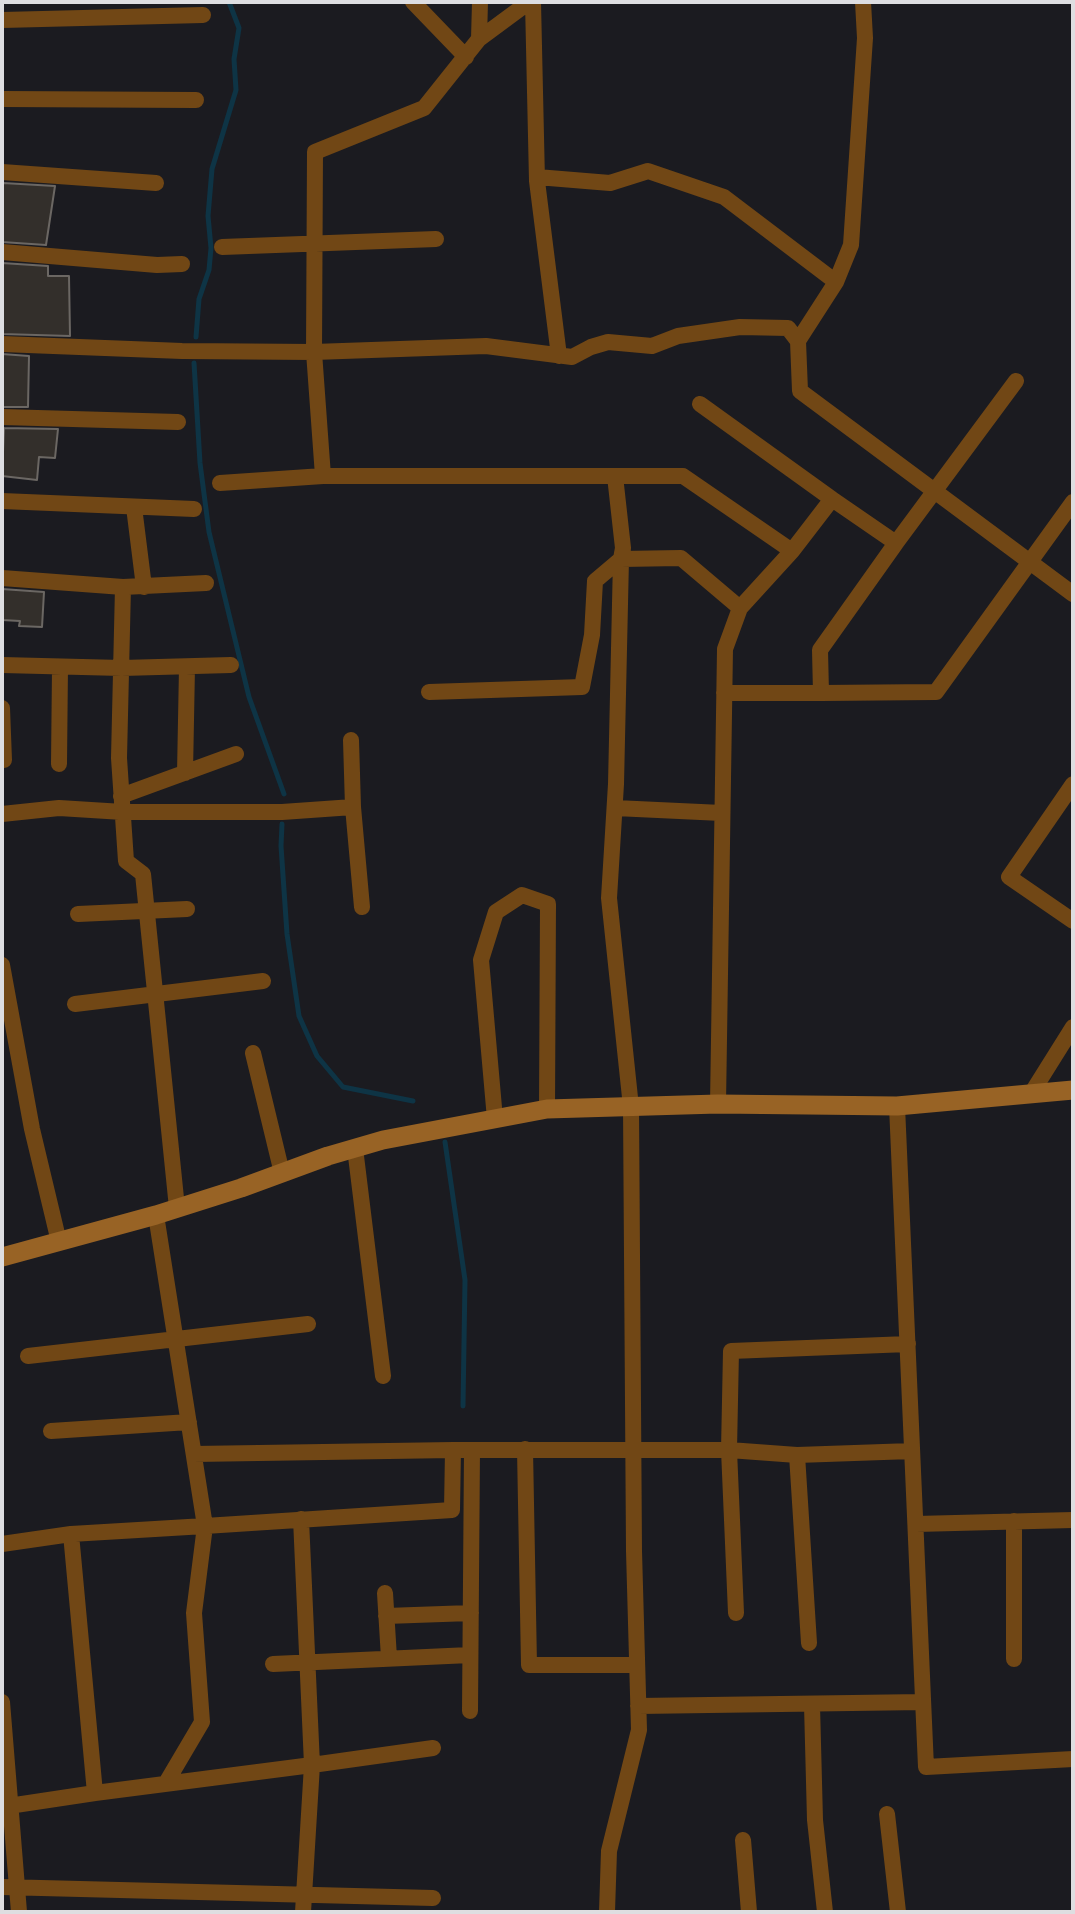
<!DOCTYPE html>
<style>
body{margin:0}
#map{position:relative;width:1075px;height:1914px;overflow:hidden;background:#1b1b20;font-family:Bitter,serif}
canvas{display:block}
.frame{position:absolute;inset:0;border:4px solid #dedee1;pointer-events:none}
</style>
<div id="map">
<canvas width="1075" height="1914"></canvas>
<div class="frame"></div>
</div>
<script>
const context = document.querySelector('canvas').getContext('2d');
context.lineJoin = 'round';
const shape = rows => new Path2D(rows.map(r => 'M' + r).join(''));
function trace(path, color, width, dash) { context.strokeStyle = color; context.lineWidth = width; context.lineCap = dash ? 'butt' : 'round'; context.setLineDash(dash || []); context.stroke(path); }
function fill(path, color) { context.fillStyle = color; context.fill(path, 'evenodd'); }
trace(shape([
 [196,337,199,299,209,270,211,248,208,216,212,169,236,90,234,59,239,28,229,2],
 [194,363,200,463,209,532,249,697,284,794],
 [282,824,281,846,287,934,299,1016,317,1056,343,1087,413,1101],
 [445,1142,465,1280,463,1406]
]), '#0e3445', 5);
const building = shape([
 [3,183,55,186,46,245,2,242,3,183],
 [2,263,48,266,48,276,69,276,70,336,2,334,2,263],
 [2,354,29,356,28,407,2,407,2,354],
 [4,428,58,429,55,458,39,457,37,480,2,476,4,428],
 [2,589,44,592,42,627,19,626,20,621,2,620,2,589]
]);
fill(building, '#332f2b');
trace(building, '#6b6763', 2);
trace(shape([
 [413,2,466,57],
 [533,2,537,181,559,356],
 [2,20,203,15],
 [479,39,529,2],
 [2,99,196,100],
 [2,172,156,183],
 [537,177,610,183,648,171,724,197,836,282],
 [222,247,436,239],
 [2,252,157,265,182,264],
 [798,341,836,282,851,245,865,38,863,2],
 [2,344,182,351,314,352,486,346,572,357,591,347,608,342,652,346,678,336,740,327,788,328,798,341,800,391,1073,594],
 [700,404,832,499],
 [2,417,178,422],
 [323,476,314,352,315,152,424,108,479,39,480,2],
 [220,483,323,476,683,476,792,551,832,499,896,543,820,650,821,693,724,693],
 [2,501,194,509],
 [134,507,144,587],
 [896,543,1016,381],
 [2,578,123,587,206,583],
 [123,587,119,758,126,861,143,874,177,1208],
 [2,665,122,668,231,665],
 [429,692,582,687,592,635,595,581,621,559,623,548,615,476],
 [821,693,936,692,1073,502],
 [2,708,4,760],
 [351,740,353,807,362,907],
 [59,764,60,667],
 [185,773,187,667],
 [1073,784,1009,877,1073,921],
 [121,796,236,754],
 [615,808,722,813],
 [2,814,59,808,123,812,282,812,353,807],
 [78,914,187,909],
 [2,965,32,1129,59,1242],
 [75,1004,263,981],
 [253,1053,282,1173],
 [1031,1094,1073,1027],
 [718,1104,725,649,740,608,792,551],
 [897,1106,926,1767,1073,1759],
 [495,1119,481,960,496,912,522,895,548,904,547,1109],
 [355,1148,383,1376],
 [28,1356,308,1324],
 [51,1431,189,1422],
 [525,1449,529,1665,637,1665],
 [194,1454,453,1450],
 [1014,1521,1014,1659],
 [916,1524,1073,1520],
 [2,1544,71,1534],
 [385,1593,389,1658],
 [736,1613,729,1450,731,1351,908,1344],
 [386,1616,471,1613],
 [809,1643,797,1455,912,1451],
 [273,1664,470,1655],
 [2,1702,19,1912],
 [812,1705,815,1820,825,1912],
 [638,1706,923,1702],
 [470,1711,472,1450],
 [166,1783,202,1722,194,1613,205,1526,452,1510,453,1450,729,1450,797,1455],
 [95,1793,312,1765,301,1519],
 [2,1807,95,1793,71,1534,205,1526,156,1215],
 [887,1814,898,1912],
 [743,1840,749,1912],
 [2,1887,433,1898],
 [303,1912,312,1765,433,1748],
 [607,1912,609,1851,639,1730,634,1551,631,1107,609,898,616,784,621,559,681,558,740,608]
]), '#714715', 16);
trace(shape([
 [2,1257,156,1215,241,1188,328,1156,383,1140,547,1109,718,1104,897,1106,1073,1090]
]), '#986325', 19);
</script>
